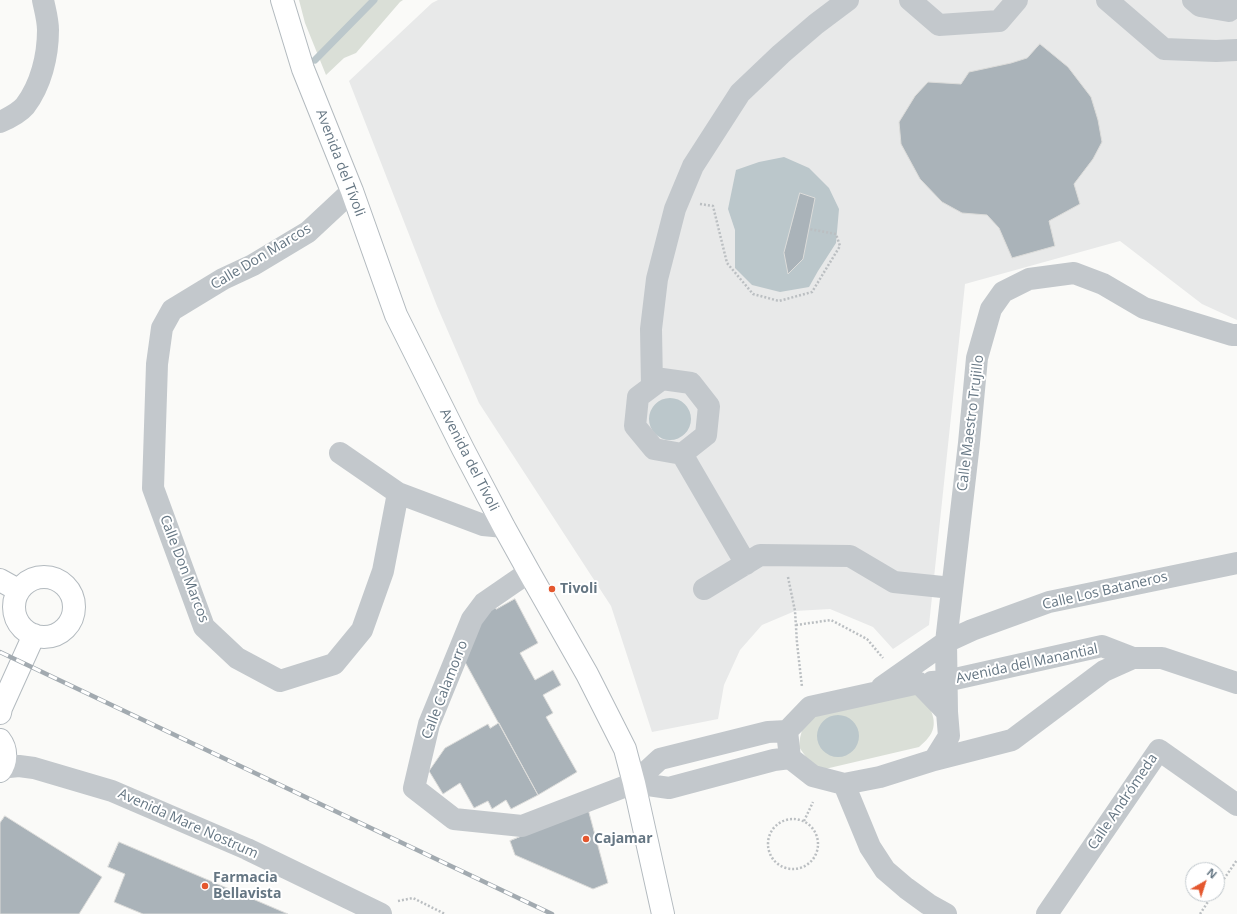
<!DOCTYPE html>
<meta charset="utf-8">
<style>
body{margin:0}
#map{position:relative;width:1237px;height:914px;overflow:hidden;background:#fafaf8;font-family:"Open Sans",sans-serif}
canvas{display:block}
.north{position:absolute;left:1185px;top:862px;width:40px;height:40px;box-sizing:border-box;background:#fff;border:1px solid #c1c8cd;border-radius:50%;rotate:39deg;font-size:11px;font-weight:700;line-height:16px;text-align:center;color:#657683}
.north::after{content:'';display:block;margin:auto;width:14px;height:18px;background:#e4572e;clip-path:polygon(50% 0,100% 100%,50% 72%,0 100%)}
</style>
<div id="map">
<canvas width="1237" height="914"></canvas>
<div class="north">N</div>
</div>
<script>
const g = document.querySelector('canvas').getContext('2d');
g.lineJoin = 'round';
function fill(path, color) { g.fillStyle = color; g.fill(path, 'evenodd'); }
function strokePath(path, color, width, dash) { g.strokeStyle = color; g.lineWidth = width; g.lineCap = dash ? 'butt' : 'round'; g.setLineDash(dash || []); g.stroke(path); }
function write(font, color, halo, rows, align = 'center') {
  g.font = font + ' "Open Sans",sans-serif'; g.lineWidth = 4; g.setLineDash([]); g.textBaseline = 'middle'; g.strokeStyle = halo; g.fillStyle = color; for (const [text, x, y, turn = 0] of rows) {
    g.save(); g.translate(x, y); g.rotate((+turn || 0) * Math.PI / 180); g.textAlign = isNaN(turn) ? turn : align; if (halo) g.strokeText(text, 0, 0); g.fillText(text, 0, 0); g.restore();
  }
}
fill(new Path2D(`
 M438,0H1237V320L1202,304L1120,241L965,284L929,625L893,649L873,627L830,609L795,611L762,625L740,650L724,685L718,719L652,732L611,606L479,403L437,306L349,81L432,3Z`), '#e8e9e9');
fill(new Path2D(`
 M299,0H403L400,2L356,53L344,58L326,75L305,23Z
 M908,692C912,694 919,695 922,698C933,709 939,726 928,738C926,741 922,744 919,747L825,769L817,766L806,757L799,747L800,738L803,726L815,715Z`), '#dadfd7');
fill(new Path2D(`
 M784,157L809,168L829,188L839,209L836,243L818,271L809,287L780,292L752,285L735,268V230L728,209L736,170L759,162Z
 M649 419a21 21 0 1 1 42 0a21 21 0 1 1-42 0Z
 M817 736a21 21 0 1 1 42 0a21 21 0 1 1-42 0Z`), '#bbc7cb');
strokePath(new Path2D(`
 M315,60L374,0`), '#bbc7cb', 7);
const building = new Path2D(`
 M1040,44L1068,67L1091,97L1098,120L1102,142L1093,159L1074,184L1080,204L1049,221L1055,246L1012,258L999,228L987,215L962,213L942,202L920,179L901,144L899,122L915,96L928,82L961,84L969,72L1011,63L1027,58Z
 M800,193L815,198L803,259L788,274L784,253Z
 M515,599L538,643L520,653L535,680L553,670L561,685L543,695L553,713L546,717L577,772L538,795L465,662L477,616L494,606L496,609Z
 M499,723L538,795L511,809L506,800L492,809L488,801L474,808L460,783L443,794L429,771L445,748L488,724L490,728Z
 M588,809L608,883L593,889L515,855L510,841Z
 M5,816L102,877L79,914H0V823Z
 M119,842L288,914H143L114,902L125,874L108,867Z`);
fill(building, '#aab3b9');
strokePath(building, '#dcdcda', 1);
const secondary = new Path2D(`
 M282,0L303,69L352,191L396,315L463,449L504,527L529,572L587,674L625,749L634,783L663,914
 M14 607a30 30 0 1 1 60 0a30 30 0 1 1-60 0Z
 M0,580L18,590
 M0,713L1,708L34,635
 M0,740C7,749 7,762 0,771`);
strokePath(secondary, '#b3babf', 24);
strokePath(new Path2D(`
 M700,204L713,206L727,263L753,294L779,301L812,292L840,246L836,234L809,229
 M788,577L795,611L797,643L802,687
 M796,625L831,620L867,639L883,658
 M768 844a25 25 0 1 1 50 0a25 25 0 1 1-50 0Z
 M804,821L813,802
 M1217,889L1237,860
 M398,901L413,898L445,914
 M1200,914L1213,894`), '#bbbfc2', 2.5, [2, 2]);
strokePath(new Path2D(`
 M910,0L939,25L999,21L1017,0
 M1107,0L1164,49L1216,51L1237,50
 M1193,0L1200,6L1229,11L1237,5
 M0,122C9,118 19,113 25,106C41,85 48,56 48,30C48,20 45,10 43,0
 M352,191L308,232L253,265L223,279L172,310L162,328L157,364L153,488L204,627L237,658L280,681L334,664L362,630L383,571L398,493L483,525L504,527
 M662,379L691,383L709,406L706,435L682,454L654,449L635,426L638,397Z
 M652,386L651,329L657,279L675,209L693,166L740,93L781,54L816,24L848,0
 M340,453L398,493
 M682,454L746,564
 M529,572L484,603L472,619L429,724L414,788L454,819L522,826L634,783L660,759L768,732L787,731
 M704,589L760,555L850,556L894,582L952,588
 M932,682L946,681L1102,646L1133,658H1162L1237,683
 M919,683L947,712L949,736L934,760L880,777L844,784L813,776L790,758L787,731L810,707Z
 M882,687L946,642L972,630L1049,602L1237,563
 M947,712L946,642L969,443L977,358L991,309L1003,292L1029,279L1074,273L1103,284L1144,308L1232,335H1237
 M934,760L1012,740L1104,671L1133,658
 M2,769L9,767L19,766L34,768L112,791L247,849L381,914
 M634,783L669,788L774,760L790,758
 M844,784L870,847L885,870L906,888L928,904L946,914
 M1047,914L1159,750L1237,805`), '#c3c8cc', 22);
strokePath(secondary, '#fff', 22);
const rail = new Path2D(`
 M0,652L552,914`);
strokePath(rail, '#a2aab0', 4.5);
strokePath(rail, '#fff', 3, [9]);
for (const [x, y, r, color] of [
 [552,589,4,"#e4572e"],
 [586,839,4,"#e4572e"],
 [205,886,4,"#e4572e"]
]) { const dot = new Path2D(); dot.arc(x, y, r, 0, 2 * Math.PI); g.fillStyle = color; g.fill(dot); strokePath(dot, '#fff', 1.5); }
write('14px', '#657683', '#fff', [
 ["Avenida del Tívoli",340,163,69],
 ["Calle Don Marcos",261,257,-31],
 ["Calle Maestro Trujillo",971,423,-83],
 ["Avenida del Tívoli",469,460,63],
 ["Calle Don Marcos",184,569,69],
 ["Calle Los Bataneros",1105,591,-13],
 ["Avenida del Manantial",1027,664,-12],
 ["Calle Calamorro",445,690,-69],
 ["Calle Andrómeda",1123,802,-56],
 ["Avenida Mare Nostrum",188,824,24]
]);
write('bold 14px', '#657683', '#fff', [
 ["Tivoli",560,589],
 ["Cajamar",594,839],
 ["Farmacia",213,878],
 ["Bellavista",213,894]
], 'left');
</script>
